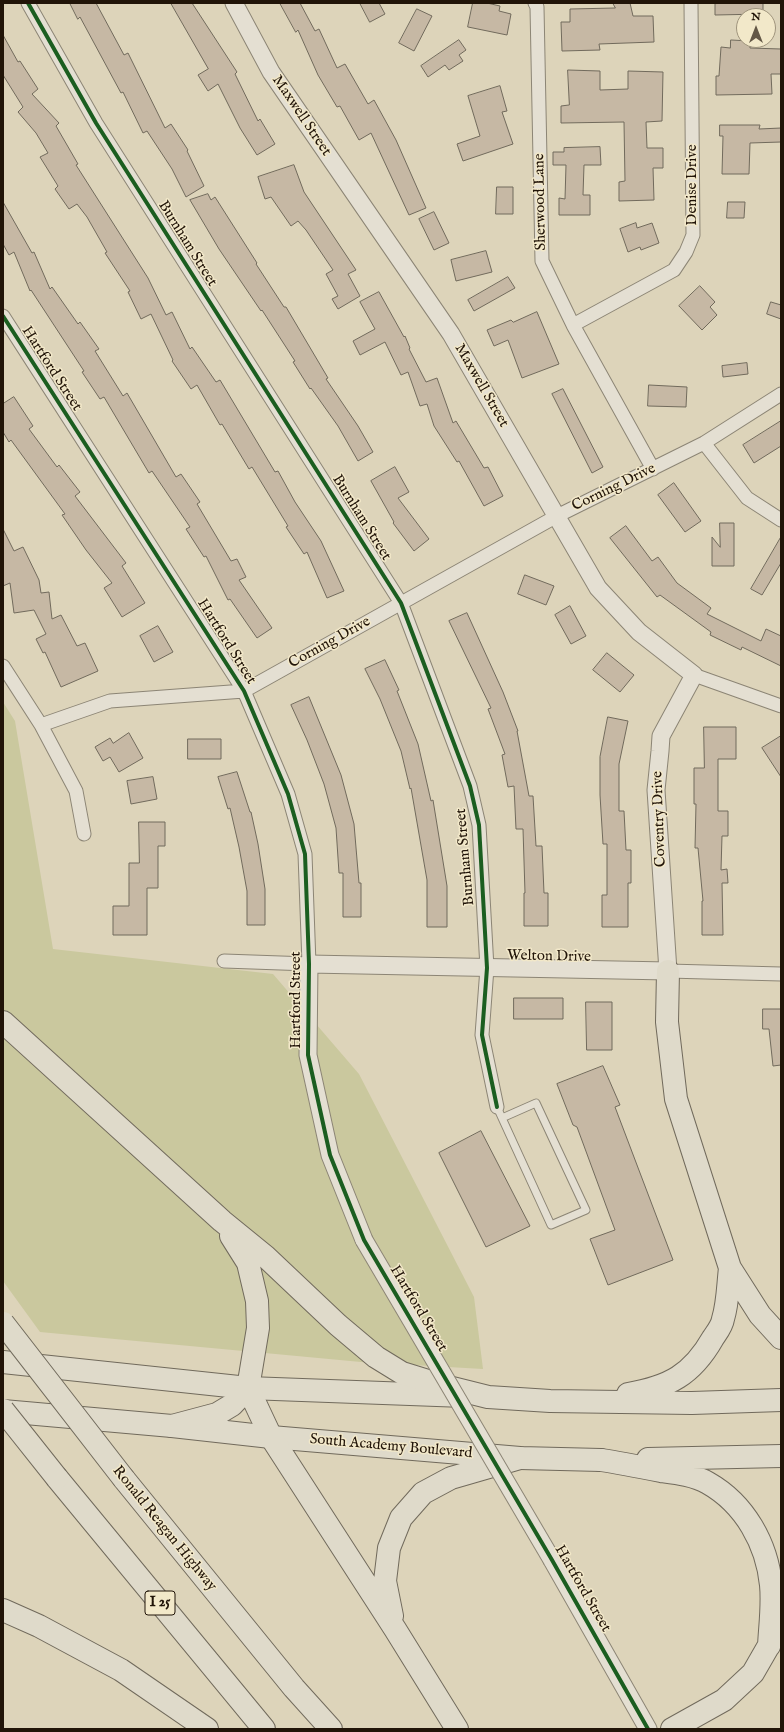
<!DOCTYPE html>
<style>
body{margin:0}
#map{position:relative;width:784px;height:1732px;overflow:hidden;background:#ddd4ba;font-family:"IM FELL English",serif}
canvas{display:block}
.frame{position:absolute;inset:0;border:4px solid #211408;pointer-events:none}
.north{position:absolute;left:736px;top:8px;width:40px;height:40px;box-sizing:border-box;background:#f2e8c9;border:1px solid #9e937c;border-radius:50%;rotate:0deg;font-size:11px;font-weight:700;line-height:16px;text-align:center;color:#211408}
.north::after{content:'';display:block;margin:auto;width:14px;height:18px;background:#635746;clip-path:polygon(50% 0,100% 100%,50% 72%,0 100%)}
</style>
<div id="map">
<canvas width="784" height="1732"></canvas>
<div class="frame"></div>
<div class="north">N</div>
</div>
<script>
const g = document.querySelector('canvas').getContext('2d');
g.lineJoin = 'round';
function fill(path, color) { g.fillStyle = color; g.fill(path, 'evenodd'); }
function strokePath(path, color, width, dash) { g.strokeStyle = color; g.lineWidth = width; g.lineCap = dash ? 'butt' : 'round'; g.setLineDash(dash || []); g.stroke(path); }
function write(font, color, halo, rows, align = 'center') {
  g.font = font + ' "IM FELL English",serif'; g.lineWidth = 3; g.setLineDash([]); g.textBaseline = 'middle'; g.strokeStyle = halo; g.fillStyle = color; for (const [text, x, y, turn = 0] of rows) {
    g.save(); g.translate(x, y); g.rotate((+turn || 0) * Math.PI / 180); g.textAlign = isNaN(turn) ? turn : align; if (halo) g.strokeText(text, 0, 0); g.fillText(text, 0, 0); g.restore();
  }
}
fill(new Path2D(`
 M3,702L15,721L53,949L273,974L359,1074L474,1297L483,1369L361,1362L40,1332L3,1281Z`), '#cac89e');
const building = new Path2D(`
 M70,3H96L124,55L128,53L165,128L171,124L188,150L187,151L204,186L186,197L172,169L147,131L143,133L123,92L121,93L80,17L78,19Z
 M171,3H192L237,72L235,74L258,121L260,119L275,144L257,155L240,128L218,84L208,91L198,75L208,69Z
 M280,3H300L315,31L319,29L337,68L345,64L368,104L374,100L396,140L426,208L409,215L371,133L359,140L340,106L337,107L318,75L298,30L296,32Z
 M360,3H379L385,14L370,22Z
 M473,3H487L500,6L499,11L511,14L507,35L468,27Z
 M613,3H630L633,16H653L654,42L599,44L600,50L562,51L561,22H570V9L615,8Z
 M734,3H763V14L715,15V4Z
 M417,9L432,16L414,51L399,43Z
 M3,35L18,62L20,61L38,89L32,94L59,123L56,126L78,164L76,165L148,278L166,315L172,312L190,349L192,347L216,382L220,380L275,472L278,471L295,502L321,541L344,591L327,598L307,552L304,554L286,527L288,526L252,467L249,469L222,424L220,425L197,385L191,389L172,361L173,360L151,314L141,319L128,292L130,291L105,253L107,252L87,217L77,204L69,209L55,189L58,186L40,157L48,153L36,133L18,112L23,107L3,75Z
 M459,40L466,50L459,55L463,61L449,70L445,65L428,77L421,66Z
 M731,40L750,41V48L781,49V74H771L772,94L716,95V76H719L721,47L730,48Z
 M568,70L600,71V90L628,89V71L663,72L662,121L646,122L647,148H663V168H653L654,200L619,201V182L625,181L624,122L561,123V106L569,105Z
 M500,86L507,111L502,112L513,144L463,161L457,144L480,136L468,96Z
 M720,125H760L759,129L781,128V142L750,143L749,174H722L723,136H720Z
 M600,147L601,165H584L583,195H590V215H559V198L565,199L566,165H553V152H564V148Z
 M294,165L304,192L356,270L348,274L360,296L338,309L332,299L338,296L326,274L333,270L306,230L298,221L291,226L271,197L265,199L258,177Z
 M497,187H513V214H496Z
 M208,194L211,200L215,197L257,263L256,264L284,307H286L328,378L326,379L358,426L373,452L358,461L338,426L311,388L310,389L293,362L295,361L262,310L261,311L219,249L190,200Z
 M3,202L32,253L34,252L50,289L52,287L78,324L80,322L99,349L95,351L123,396L127,393L176,477L181,474L200,502L197,504L231,561L237,559L246,577L239,580L272,628L257,638L230,599L228,600L206,556L204,557L186,529L190,527L152,471L149,473L104,397L100,399L82,372L84,371L31,290L30,291L14,252L9,255L3,244Z
 M728,202H745L744,218H727Z
 M434,212L449,243L434,250L419,219Z
 M636,223L637,228L652,223L659,243L641,250L640,247L628,252L620,229Z
 M486,251L492,272L456,281L451,260Z
 M508,277L515,288L474,311L468,300Z
 M700,286L715,302L710,307L717,315L702,330L679,306Z
 M379,292L404,337L405,336L410,348L409,349L426,382L437,378L453,423L456,421L484,468L488,467L503,496L484,506L459,461L457,462L434,426L427,404L420,406L408,372L401,375L385,342L360,355L353,341L375,329L360,302Z
 M771,302L781,305V319L767,314Z
 M537,312L559,364L522,378L508,340L494,346L487,330L511,320L513,322Z
 M747,363L748,374L723,377L722,366Z
 M649,385L687,387L686,407L648,406Z
 M563,389L603,467L592,473L552,394Z
 M14,397L33,426L29,429L57,467L59,465L80,492L75,496L126,563L122,566L145,603L122,617L104,588L112,583L86,550L62,515L65,514L11,440L9,442L3,432V404Z
 M781,421V446L754,463L743,445Z
 M395,467L409,492L398,498L429,539L414,551L393,523L394,522L371,481Z
 M674,483L701,521L685,532L658,495Z
 M720,523H734V566H712V537L720,547Z
 M626,526L652,561L658,557L677,583L711,608L707,614L761,641L766,629L781,636V666L742,647L741,650L710,635L711,632L660,595L657,597L610,538Z
 M3,529L14,551L23,547L39,580L41,593L49,592L52,619L61,615L77,646L85,643L98,671L61,687L45,652L43,653L36,639L46,634L34,610L14,613L10,583L3,586Z
 M781,537V563L762,595L751,589Z
 M525,575L554,586L546,605L518,594Z
 M570,606L586,636L571,644L555,615Z
 M467,613L503,692L518,731H517L529,796H533L536,846H542L544,893H548V926H524V893H525L523,829H516L514,786L508,787L502,755L505,754L488,709L491,708L449,621Z
 M158,626L173,652L154,662L140,636Z
 M607,653L634,675L620,692L593,670Z
 M385,660L399,690L397,691L418,744L431,801L433,800L447,886V927H427V880L411,788L410,789L401,751L380,699L365,669Z
 M309,697L341,775L354,824L359,883H361V917H343V873H339L336,828L324,784L307,740L291,705Z
 M608,717L628,721L619,764V811H624L626,850H631V883H628V927H602V895H607V844H603L600,795V757Z
 M704,727H736V759H718V811H728V836H722L721,870L727,869L728,883H722L723,935H702V901H703L698,848H695L696,804H694V768H704Z
 M129,733L143,758L119,772L110,757L103,761L95,747L110,738L113,743Z
 M781,736V777L762,748Z
 M188,739H221V759H188Z
 M237,772L250,812H251L258,844L265,889V925H247V891L239,847L230,808L228,809L218,777Z
 M153,777L157,799L131,804L127,781Z
 M139,822H165V846H158V888H147V935H113V906H129V863H139Z
 M514,998H563V1019H514Z
 M586,1002H612V1050H587Z
 M763,1009H781V1065L773,1066L769,1029H763Z
 M603,1066L620,1105L615,1107L673,1260L608,1285L590,1239L615,1230L577,1127L573,1125L557,1084Z
 M481,1131L530,1226L486,1247L439,1153Z`);
fill(building, '#c6b8a4');
strokePath(building, '#716a5c', 1);
const service = new Path2D(`
 M497,1107L502,1118L551,1225L586,1210L536,1103L502,1118`);
const minor = new Path2D(`
 M28,3L96,123L401,603L470,786L479,825L487,968L482,1035L497,1107
 M535,3L537,7L542,261L573,325L653,469
 M3,316L244,691L288,794L305,854L309,964L224,961
 M573,325L674,270L686,252L693,235L691,3
 M704,443L747,498L781,520
 M3,666L41,725
 M694,675L781,706
 M84,834L76,791L41,725L110,701L244,691L557,516L704,443L781,394
 M668,971L781,974`);
const tertiary = new Path2D(`
 M234,3L271,72L451,334L598,588L639,632L694,675L661,736L660,751L656,790L668,971L309,964L308,1055L330,1155L364,1240
 M552,1560L648,1729`);
const trunk = new Path2D(`
 M3,1362L248,1388L464,1396
 M3,1411L172,1426L271,1437L520,1458L601,1460`);
const motorway = new Path2D(`
 M668,971L667,1022L676,1099L730,1268L760,1315L781,1338
 M3,1022L222,1221L265,1256L338,1325L376,1357L402,1373L444,1386L488,1397L550,1401L692,1403L781,1400
 M248,1388L271,1437L395,1629L457,1729
 M628,1394C669,1387 692,1375 713,1338C717,1332 722,1326 723,1319C728,1303 728,1284 730,1268
 M172,1426L217,1414L232,1405L248,1388L258,1328L257,1301L248,1263L231,1236
 M648,1459L781,1456
 M601,1460C621,1463 641,1467 661,1471C676,1473 694,1475 708,1483C745,1504 767,1544 771,1585C773,1605 770,1626 769,1646
 M57,1478L264,1729
 M124,1479L294,1688L331,1729
 M3,1610L39,1626L121,1670L207,1729
 M392,1616L385,1581L389,1548L401,1518L423,1493L451,1478L520,1458
 M672,1729L724,1700L753,1673L776,1633`);
strokePath(service, '#8c8575', 9);
strokePath(minor, '#8c8575', 15);
strokePath(tertiary, '#8c8575', 19);
strokePath(trunk, '#716a5c', 24);
strokePath(motorway, '#716a5c', 24);
strokePath(service, '#e4dfd2', 7);
strokePath(minor, '#e4dfd2', 13);
strokePath(tertiary, '#e4dfd2', 17);
strokePath(trunk, '#dfdaca', 22);
strokePath(motorway, '#dfdaca', 22);
const tertiaryBridge = new Path2D(`
 M364,1240L552,1560`);
const motorwayBridge = new Path2D(`
 M3,1323L124,1479
 M3,1410L57,1478`);
strokePath(tertiaryBridge, '#8c8575', 19, []);
strokePath(motorwayBridge, '#716a5c', 24, []);
strokePath(tertiaryBridge, '#e4dfd2', 17);
strokePath(motorwayBridge, '#dfdaca', 22);
strokePath(new Path2D(`
 M28,3L96,123L401,603L470,786L479,825L487,968L482,1035L497,1107
 M3,316L244,691L288,794L305,854L309,964L308,1055L330,1155L364,1240L552,1560L648,1729`), '#1b5e20', 4);
for (const [x, y, w] of [
 [160,1603,30]
]) { const box = new Path2D(); box.roundRect(x - w / 2, y - 12, w, 24, 3); g.fillStyle = '#f2e8c9'; g.fill(box); strokePath(box, '#211408', 1); }
write('bold 14px', '#211408', null, [
 ["I 25",160,1603]
]);
write('15px', '#211408', '#f2e8c9', [
 ["Maxwell Street",301,116,56],
 ["Denise Drive",693,185,-90],
 ["Sherwood Lane",541,202,-91],
 ["Burnham Street",187,244,58],
 ["Hartford Street",51,369,57],
 ["Maxwell Street",481,386,60],
 ["Corning Drive",614,488,-26],
 ["Burnham Street",361,518,58],
 ["Hartford Street",226,642,58],
 ["Corning Drive",330,643,-29],
 ["Coventry Drive",660,819,-92],
 ["Burnham Street",466,857,-95],
 ["Welton Drive",549,957,1],
 ["Hartford Street",297,1000,-90],
 ["Hartford Street",418,1309,59],
 ["South Academy Boulevard",391,1447,5],
 ["Ronald Reagan Highway",164,1529,51],
 ["Hartford Street",582,1589,60]
]);
</script>
